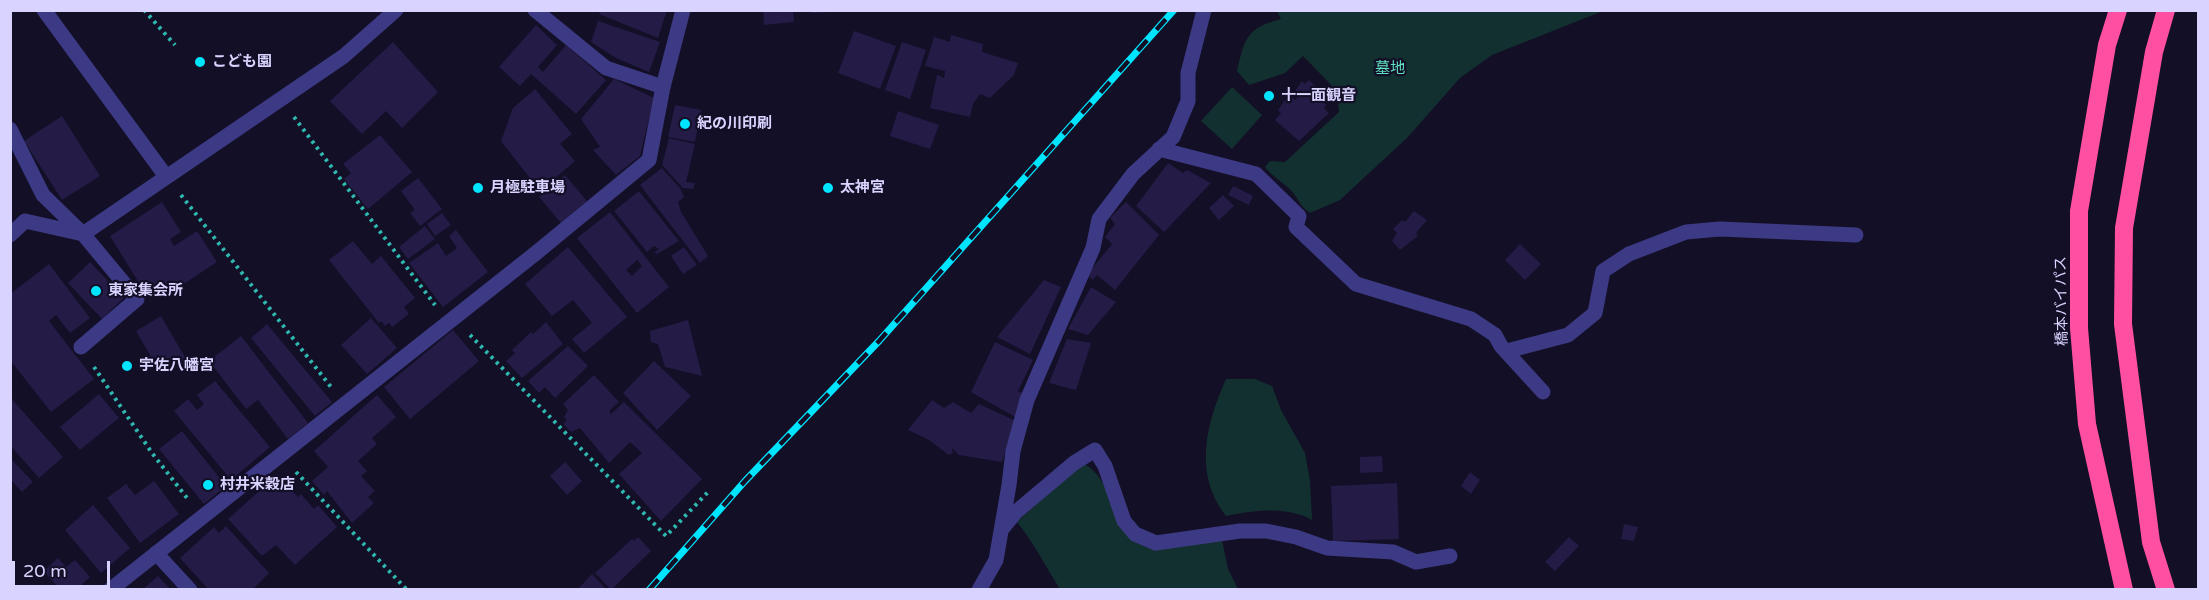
<!DOCTYPE html>
<meta charset="utf-8">
<style>
body{margin:0}
#map{position:relative;width:2209px;height:600px;overflow:hidden;background:#130f26;font-family:"Varela Round",sans-serif}
canvas{display:block}
.frame{position:absolute;inset:0;border:12px solid #d9d4ff;pointer-events:none}
.scale{position:absolute;left:12px;top:561px;width:98px;height:27px;box-sizing:border-box;border:3px solid #d9d4ff;border-top:0;padding-left:8px;font-size:18px;line-height:21px;white-space:nowrap;color:#d9d4ff;-webkit-text-stroke:4px #130f26;paint-order:stroke}
</style>
<div id="map">
<canvas width="2209" height="600"></canvas>
<div class="frame"></div>
<div class="scale">20 m</div>
</div>
<script>
const g = document.querySelector('canvas').getContext('2d');
g.lineJoin = 'round';
function fill(path, color) { g.fillStyle = color; g.fill(path, 'evenodd'); }
function strokePath(path, color, width, dash) { g.strokeStyle = color; g.lineWidth = width; g.lineCap = dash ? 'butt' : 'round'; g.setLineDash(dash || []); g.stroke(path); }
function write(font, color, halo, rows, align = 'center') {
  g.font = font + ' "Varela Round","Noto Sans JP",sans-serif'; g.lineWidth = 4.5; g.setLineDash([]); g.textBaseline = 'middle'; g.strokeStyle = halo; g.fillStyle = color; for (const [text, x, y, turn = 0] of rows) {
    g.save(); g.translate(x, y); g.rotate((+turn || 0) * Math.PI / 180); g.textAlign = isNaN(turn) ? turn : align; if (halo) g.strokeText(text, 0, 0); g.fillText(text, 0, 0); g.restore();
  }
}
fill(new Path2D(`
 M1277,11H1603L1492,55L1460,78L1407,138L1340,200L1310,213C1301,207 1300,202 1294,194C1288,185 1273,178 1265,167L1270,161L1285,162L1339,112L1337,91L1303,56L1285,73L1249,85L1237,71C1245,37 1247,28 1281,19Z
 M1232,87L1262,115L1232,149L1201,121Z
 M1226,379H1255L1272,386L1281,410L1305,453L1310,481L1312,520C1288,506 1253,510 1226,516C1193,474 1206,424 1226,379Z
 M1082,463C1104,472 1120,515 1132,536L1222,540L1228,569L1238,589H1060C1046,567 1034,543 1017,522Z`), '#12302f');
fill(new Path2D(`
 M601,10H667L658,38L599,14Z
 M763,10H793L794,22L764,25Z
 M812,10H828V12L812,13Z
 M598,21L660,42L649,72L616,58L591,42Z
 M536,25L557,45L538,67L543,72L566,45L606,80L576,114L531,74L520,86L499,67Z
 M854,31L896,46L880,89L838,73Z
 M951,35L983,44L982,52L1018,63L1014,75L990,98L980,94L973,104L970,117L930,108L937,75L944,78L945,71L925,66L934,37L950,42Z
 M393,42L438,92L402,128L386,111L362,134L330,101Z
 M902,42L926,50L910,99L885,90Z
 M614,79L654,98L640,156L616,175L593,150L600,147L581,119Z
 M1309,80L1321,92L1318,96L1326,105L1324,108L1329,113L1299,141L1275,120L1281,113L1278,110L1289,94L1295,100L1300,95L1295,91L1302,81L1305,84Z
 M535,89L572,134L560,144L575,161L540,191L501,141L513,108Z
 M675,105L701,110L695,142L668,137Z
 M898,111L939,125L930,149L890,136Z
 M62,116L100,176L62,200L24,141Z
 M380,135L412,172L368,209L344,179L351,173L343,164Z
 M669,138L695,144L686,182L695,183L693,189L683,188L662,165Z
 M1168,163L1183,173L1187,170L1211,183L1164,232L1136,206Z
 M662,168L680,188L684,197L678,202L681,212L708,256L700,263L640,185Z
 M565,175L587,201L561,223L539,197Z
 M418,178L442,209L420,226L410,213L415,210L401,191Z
 M1233,186L1253,196L1249,205L1228,195Z
 M639,191L679,241L657,254L654,252L659,249L654,246L647,252L614,211Z
 M1223,195L1234,206L1219,220L1209,208Z
 M162,202L181,232L170,239L174,246L197,231L217,262L167,295L162,286L147,296L110,236Z
 M1126,202L1159,235L1115,290L1097,275L1093,280L1087,275L1112,244L1105,237L1115,224L1110,218Z
 M1414,211L1427,220L1416,233L1418,236L1400,250L1392,241L1397,233L1393,229L1402,220L1405,222Z
 M610,212L669,287L637,313L577,238ZM637,260L642,266L632,276L626,270Z
 M442,213L451,225L435,236L427,224Z
 M425,226L435,239L408,259L399,247Z
 M456,230L488,272L443,307L409,263L438,243L446,256L457,248L449,236Z
 M353,241L372,264L381,256L415,298L404,307L409,314L392,327L389,323L385,326L381,321L379,323L329,260Z
 M1520,244L1541,264L1525,280L1505,260Z
 M568,247L627,317L584,353L572,339L592,323L573,300L552,316L525,284Z
 M684,247L697,265L683,274L671,256Z
 M90,262L124,298L102,319L68,283Z
 M49,264L90,318L70,333L56,315L49,321L94,379L51,412L10,360V294Z
 M1044,280L1061,287L1030,354L997,337Z
 M1091,287L1116,302L1088,335L1068,329Z
 M161,316L186,359L161,374L136,331Z
 M371,318L397,348L367,374L341,345Z
 M688,320L702,376L665,367L658,344L651,342L650,331Z
 M546,322L563,344L522,378L506,361L515,353L512,350L531,332L533,334Z
 M267,324L332,402L315,416L251,338Z
 M453,330L479,361L410,419L384,387Z
 M241,336L308,423L288,439L258,400L246,409L209,361Z
 M1067,339L1091,343L1076,390L1049,383Z
 M995,342L1033,360L1018,391L1024,394L1015,417L971,392Z
 M568,346L588,366L555,398L545,387L539,393L528,381Z
 M654,361L691,396L657,430L623,393Z
 M594,375L619,402L609,411L611,414L624,402L702,479L661,521L619,474L642,453L630,442L609,463L580,428L571,432L563,424L567,420L564,417L568,410L563,404Z
 M215,381L270,447L231,480L174,411L188,399L197,410L204,404L197,395Z
 M99,394L119,418L80,450L60,427Z
 M377,395L396,417L372,438L377,444L358,461L367,471L361,476L375,491L368,497L374,503L352,523L327,491L324,495L312,481L328,467L314,451Z
 M10,397L63,457L39,478L10,445Z
 M932,400L944,408L953,402L971,413L979,404L1014,420L1015,422L1002,462L959,455L952,448L953,453L949,455L929,440L908,430Z
 M182,431L226,486L204,504L159,449Z
 M1382,456L1383,472L1360,473V457Z
 M10,458L33,482L22,492L10,479Z
 M565,462L582,481L567,495L550,476Z
 M1470,472L1480,480L1471,494L1461,486Z
 M278,474L298,497L301,494L314,509L318,505L337,527L295,565L276,545L262,556L228,519Z
 M154,481L179,514L140,543L107,498L126,484L135,495Z
 M1397,483L1399,539L1333,541L1331,486Z
 M93,505L130,548L101,573L65,530Z
 M1624,524L1638,527L1634,541L1621,539Z
 M226,526L269,573L252,590H209L180,558L214,527L219,533Z
 M638,537L651,551L611,590L595,573L632,539L634,541Z
 M1569,537L1579,546L1555,571L1545,562Z
 M58,558L66,567L75,560L90,577L76,590H60L44,571Z
 M592,574L607,590H577Z
 M158,576L171,590H142Z`), '#241b47');
strokePath(new Path2D(`
 M144,10L175,45
 M294,117L435,305
 M181,195L331,387
 M470,335L666,536L709,491
 M94,367L152,453L187,498
 M296,472L407,590`), '#2fb8b0', 4, [3, 4.5]);
strokePath(new Path2D(`
 M535,10L606,68L663,87`), '#3d3a85', 15);
strokePath(new Path2D(`
 M44,10L165,175
 M10,129L43,195L83,234L137,299L81,347
 M1159,149L1256,174L1299,216L1296,227L1356,284L1471,319L1495,335L1501,346L1543,392
 M10,235L25,221L83,234L344,56L396,10
 M1507,351L1568,335L1595,313L1603,271L1629,254L1686,232L1720,229L1856,235
 M1002,529L1016,512L1074,463L1095,450L1105,466L1124,521L1135,534L1156,543L1240,531H1266L1296,537L1327,548L1393,552L1416,562L1450,556
 M156,553L190,590
 M110,590L536,253L649,160L663,87L683,10
 M979,590L996,560L1009,485L1013,451L1027,400L1093,248L1099,219L1133,174L1173,137L1188,101V73L1204,10`), '#3d3a85', 15);
strokePath(new Path2D(`
 M2118,10L2107,45L2079,211V328L2087,424L2124,590
 M2166,10L2154,52L2124,228L2123,324L2151,542L2166,590`), '#ff4fa3', 18);
const rail = new Path2D(`
 M649,590L745,481L879,341L1174,10`);
strokePath(rail, '#00e5ff', 7);
strokePath(rail, '#130f26', 4.5, [14]);
for (const [x, y, r, color] of [
 [200,62,6,"#00e5ff"],
 [1269,96,6,"#00e5ff"],
 [685,124,6,"#00e5ff"],
 [478,188,6,"#00e5ff"],
 [828,188,6,"#00e5ff"],
 [96,291,6,"#00e5ff"],
 [127,366,6,"#00e5ff"],
 [208,485,6,"#00e5ff"]
]) { const dot = new Path2D(); dot.arc(x, y, r, 0, 2 * Math.PI); g.fillStyle = color; g.fill(dot); strokePath(dot, '#130f26', 2); }
write('bold 15px', '#d9d4ff', '#130f26', [
 ["こども園",212,62],
 ["十一面観音",1281,96],
 ["紀の川印刷",697,124],
 ["月極駐車場",490,188],
 ["太神宮",840,188],
 ["東家集会所",108,291],
 ["宇佐八幡宮",139,366],
 ["村井米穀店",220,485]
], 'left');
write('15px', '#5fe0c0', '#130f26', [
 ["墓地",1390,69]
]);
write('15px', '#d9d4ff', '#130f26', [
 ["橋本バイパス",2062,301,-91]
]);
</script>
